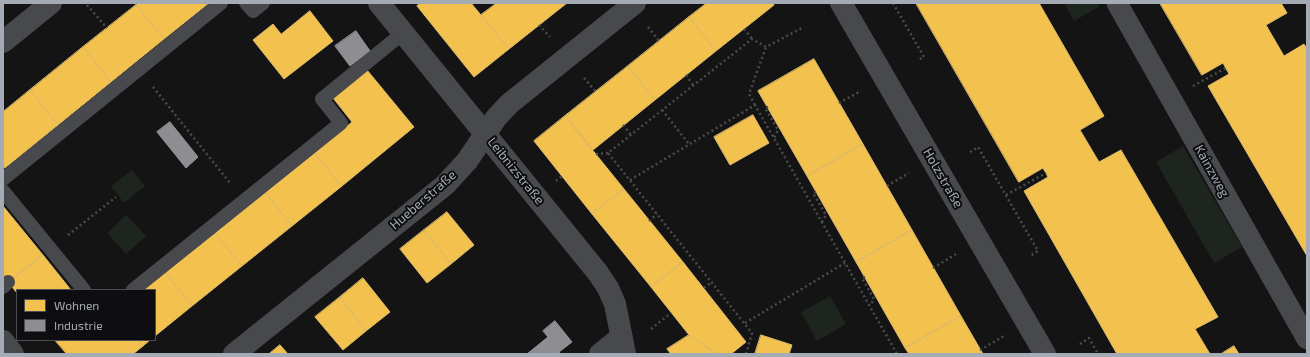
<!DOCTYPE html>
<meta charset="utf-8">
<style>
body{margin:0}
#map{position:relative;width:1310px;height:357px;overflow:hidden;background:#141414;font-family:"Exo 2",sans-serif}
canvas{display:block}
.frame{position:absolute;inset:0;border:4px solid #a5abb5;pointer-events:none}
.legend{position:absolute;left:16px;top:289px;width:140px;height:52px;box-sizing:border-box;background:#0e0e10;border:1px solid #4a4d52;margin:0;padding:5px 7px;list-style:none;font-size:12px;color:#a5abb5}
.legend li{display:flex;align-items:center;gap:8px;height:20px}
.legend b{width:20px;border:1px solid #4a4d52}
</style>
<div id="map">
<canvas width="1310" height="357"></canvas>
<div class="frame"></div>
<ul class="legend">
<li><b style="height:11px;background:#f2c14e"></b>Wohnen</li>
<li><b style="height:11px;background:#8d8d92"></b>Industrie</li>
</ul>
</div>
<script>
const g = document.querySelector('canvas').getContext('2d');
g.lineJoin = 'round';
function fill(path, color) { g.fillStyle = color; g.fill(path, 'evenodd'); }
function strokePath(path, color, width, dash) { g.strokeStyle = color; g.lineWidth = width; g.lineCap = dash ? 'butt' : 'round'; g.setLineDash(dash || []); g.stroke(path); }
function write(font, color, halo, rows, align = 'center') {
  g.font = font + ' "Exo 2",sans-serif'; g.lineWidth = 4; g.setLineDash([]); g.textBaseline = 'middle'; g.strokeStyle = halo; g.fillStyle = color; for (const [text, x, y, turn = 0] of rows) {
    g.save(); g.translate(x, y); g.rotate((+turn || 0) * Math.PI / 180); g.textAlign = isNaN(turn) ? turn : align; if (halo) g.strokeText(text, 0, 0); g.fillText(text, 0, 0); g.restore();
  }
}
fill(new Path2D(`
 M1064,3H1098L1100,6L1074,21Z
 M1183,146L1242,247L1214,263L1156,162Z
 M132,170L145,186L124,203L111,186Z
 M126,215L146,236L126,254L107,233Z
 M830,296L846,324L817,341L801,312Z`), '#1e241e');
const homes = new Path2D(`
 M138,3H209L164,39L136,5Z
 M421,3H471L509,49L474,77L417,6Z
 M497,3H567L509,49L481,15Z
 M707,3H773L774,5L716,51L689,17Z
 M916,3H1039L1104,116L1080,130L1099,162L1121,150L1218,317L1195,329L1210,354H1117L1024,191L1048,177L1043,168L1019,182Z
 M1160,3H1281L1287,13L1266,25L1284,56L1304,44L1307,49V256L1208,86L1229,74L1223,63L1202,75Z
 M136,5L164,39L111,82L83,47Z
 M310,11L333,41L284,79L253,40L273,24L281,34Z
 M689,17L716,51L655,100L628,66Z
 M83,47L111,82L58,125L30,90Z
 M814,59L863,144L807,176L758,91Z
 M628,66L655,100L593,150L565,116Z
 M367,70L414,127L342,186L314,153L352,122L333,98Z
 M30,90L58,125L5,168L3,165V112Z
 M753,115L769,143L730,165L714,137Z
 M565,116L624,189L592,214L534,141Z
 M863,144L912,230L856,262L807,176Z
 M314,153L342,186L292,226L265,192Z
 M624,189L683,262L651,287L592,214Z
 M265,192L292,226L242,266L215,233Z
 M3,206L43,255L8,282L3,276Z
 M447,212L474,245L451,264L424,230Z
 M424,230L451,264L427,283L400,249Z
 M912,230L961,316L905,348L856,262Z
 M215,233L242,266L192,306L165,272Z
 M43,255L71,290H17V293L8,282Z
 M683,262L746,342L731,354H717L689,335L651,287Z
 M165,272L192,306L155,336V290H143Z
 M363,278L390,312L366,331L340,297Z
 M340,297L366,331L343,350L315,317Z
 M961,316L983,354H909L905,348Z
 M689,335L717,354H671L667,349Z
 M761,335L792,345L789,354H755Z
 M55,340H138L143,346L133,354H67Z
 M138,340H150L143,346Z
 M280,345L288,354H269Z
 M1234,346L1239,354H1221Z`);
fill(homes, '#f2c14e');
strokePath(homes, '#dbba6d', 1);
const industry = new Path2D(`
 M356,31L370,51L350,66L335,46Z
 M170,122L198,157L186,168L157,132Z
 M555,321L572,342L559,352L561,354H527L548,337L543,331Z`);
fill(industry, '#8d8d92');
strokePath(industry, '#94969c', 1);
strokePath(new Path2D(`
 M893,3L924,57L918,60
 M87,5L107,28
 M539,25L550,37
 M648,27L659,41
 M744,29L752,39
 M686,75L693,85
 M584,78L596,92
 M1193,86L1226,68
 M153,87L230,183
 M839,103L861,91
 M755,105L749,94L766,47
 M768,107L765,108L778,130L774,138
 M662,110L689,144
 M623,125L631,135
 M970,152L978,147L1038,251L1030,256
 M596,154L608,153
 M630,180L755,105L897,354
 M556,181L562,176
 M887,186L909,173
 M816,192L813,193L826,215L822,222
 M1006,195L1046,173
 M649,221L657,214
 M68,235L116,197
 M933,268L956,254
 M865,277L862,278L874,299L870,306
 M704,288L712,282
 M745,323L845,263
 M651,329L671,313
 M1080,344L1089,338L1098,354
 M980,350L1004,336
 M746,354L752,333L608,153L752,39L766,47L804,27`), '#4a4b4e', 2.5, [2, 3]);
strokePath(new Path2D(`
 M246,3L253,11L263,3
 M3,179L221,3
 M3,191L84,290
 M3,287L8,282
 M133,290L341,123L322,99L403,33`), '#48494d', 14);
strokePath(new Path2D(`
 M1117,3L1307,339`), '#48494d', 21);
strokePath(new Path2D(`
 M379,3L598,273L608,288L615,304L625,354
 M841,3L1045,354
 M3,42L51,3
 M3,341L13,354
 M234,354L445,185L467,161L496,118L509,104L635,3
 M600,354L621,337`), '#48494d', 22);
write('13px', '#a5abb5', '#0e0e10', [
 ["Leibnizstraße",516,171,51],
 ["Kainzweg",1212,171,61],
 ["Holzstraße",943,178,60],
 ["Hueberstraße",423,200,-41]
]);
</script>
